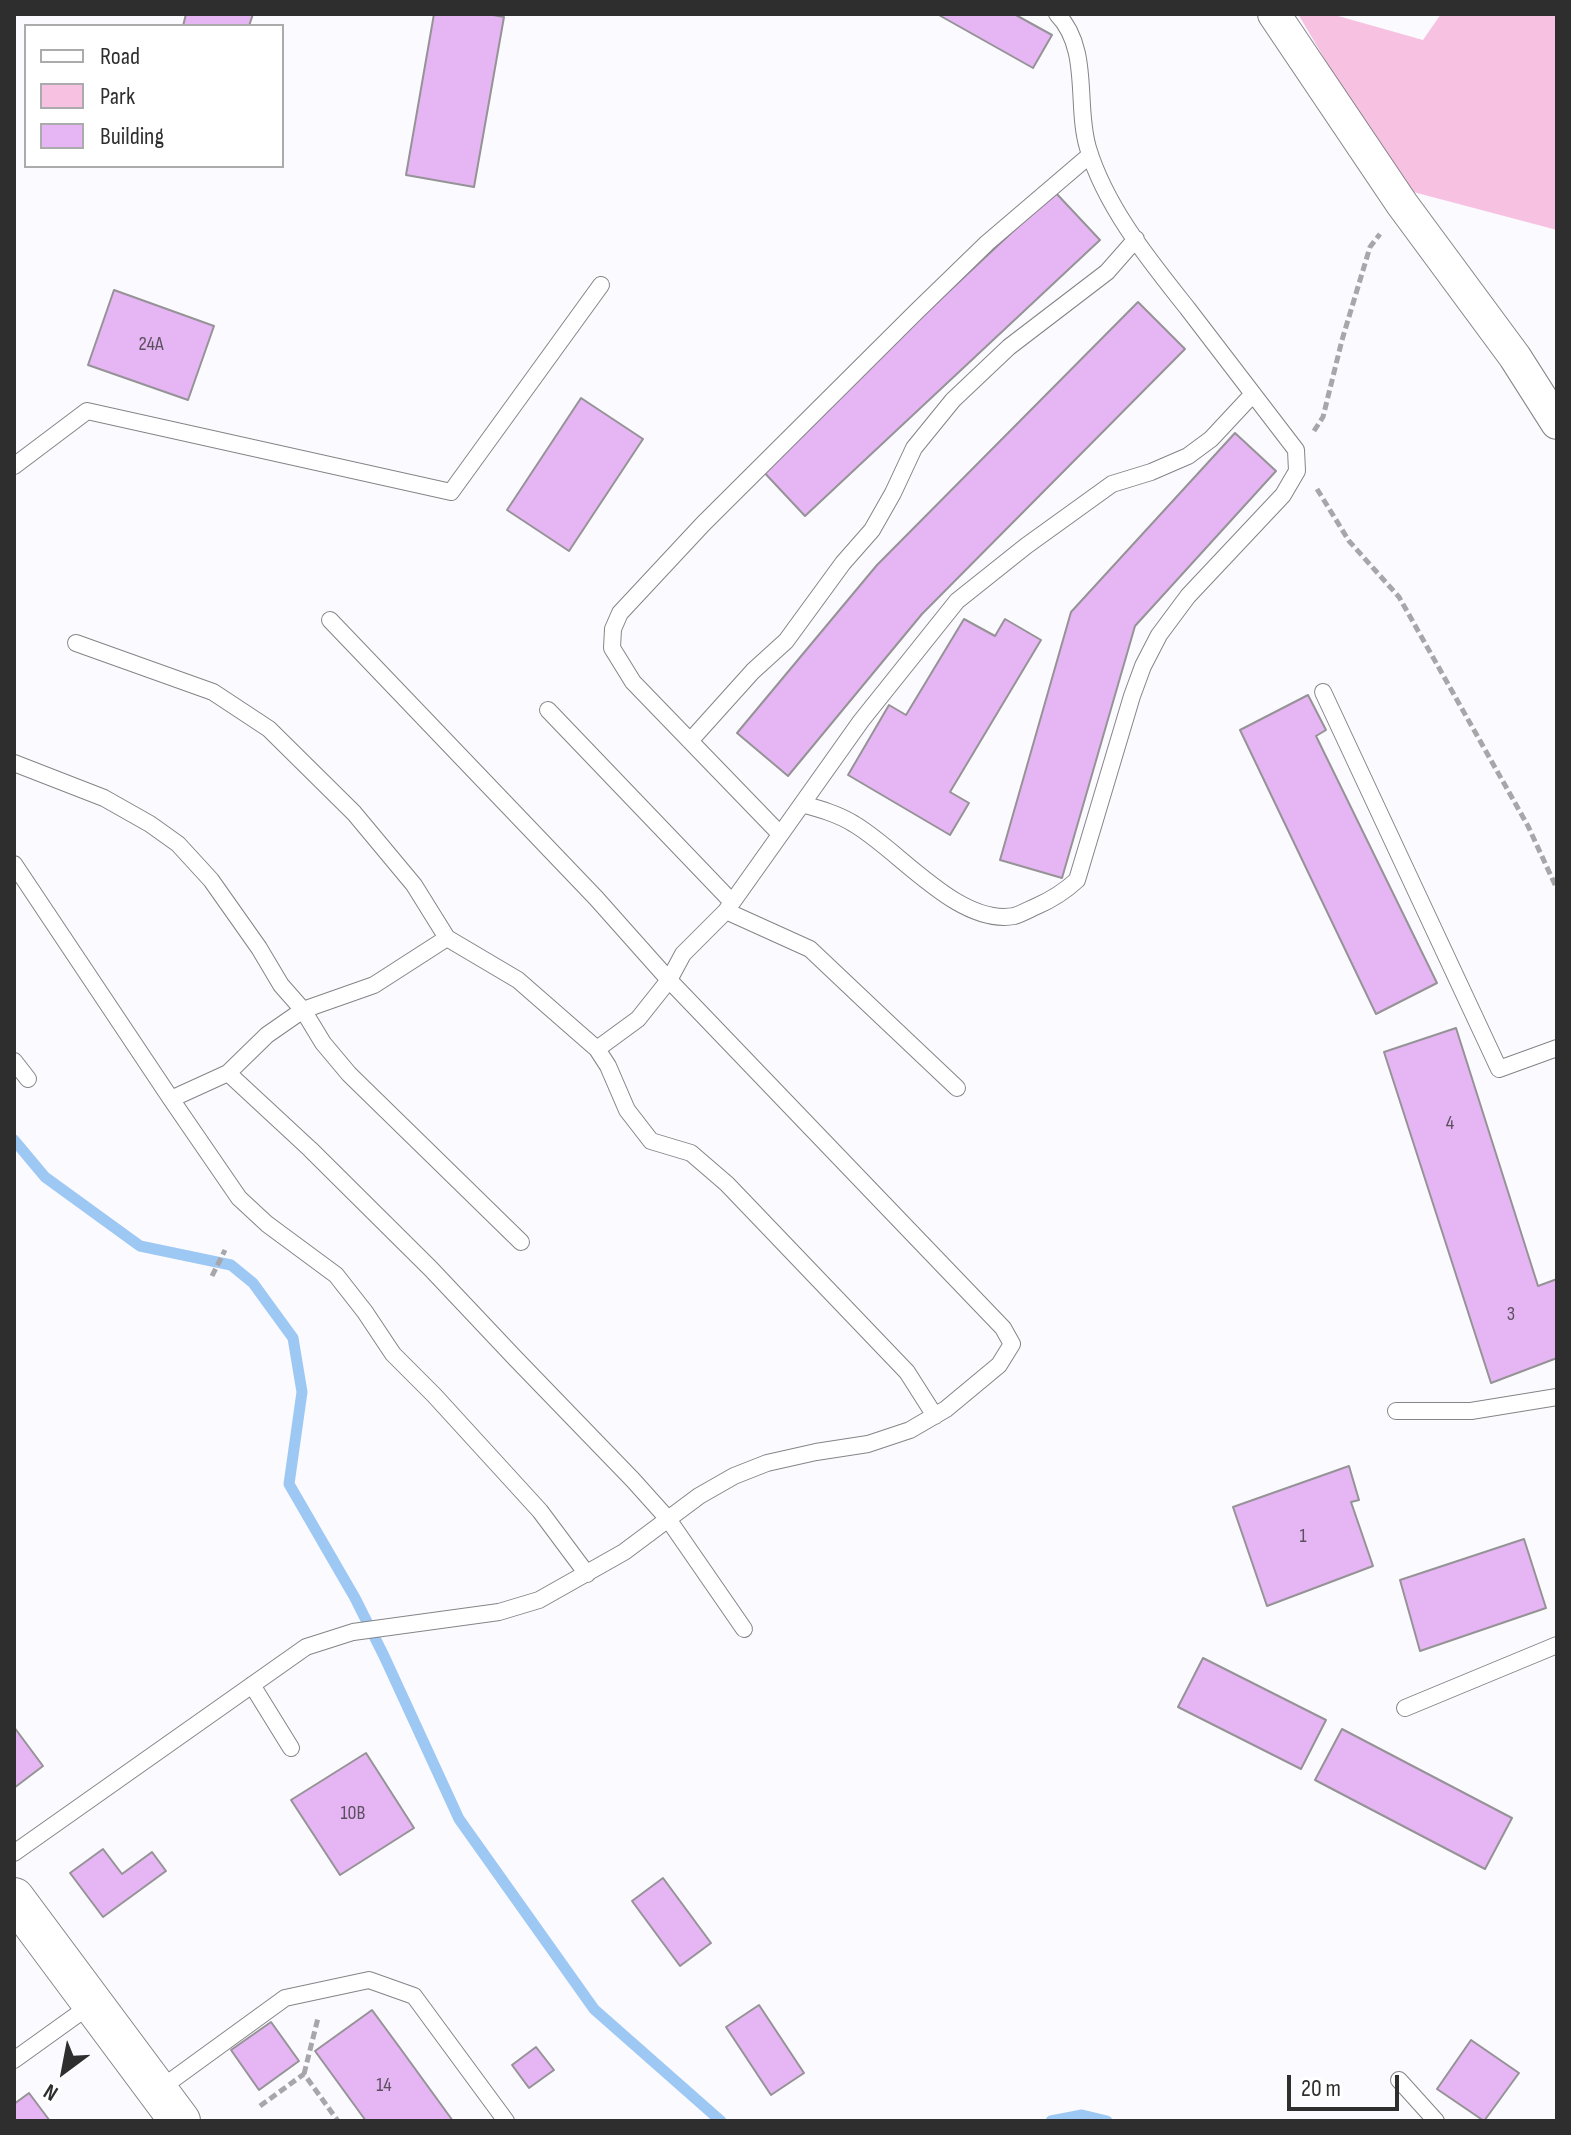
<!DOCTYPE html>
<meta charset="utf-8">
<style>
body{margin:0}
#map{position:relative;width:1571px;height:2135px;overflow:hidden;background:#fbfafe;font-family:"Sofia Sans Condensed",sans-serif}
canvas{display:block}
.frame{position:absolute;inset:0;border:16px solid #2e2e2f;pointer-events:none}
.legend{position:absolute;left:24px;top:24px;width:260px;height:144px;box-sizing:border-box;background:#fff;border:2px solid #ababac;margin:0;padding:10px 14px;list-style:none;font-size:24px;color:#2e2e2f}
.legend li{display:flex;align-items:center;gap:16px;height:40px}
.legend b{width:40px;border:2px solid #ababac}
.north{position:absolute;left:24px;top:2031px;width:80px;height:80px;-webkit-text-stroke:6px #fff;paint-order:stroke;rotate:212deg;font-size:22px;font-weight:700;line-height:32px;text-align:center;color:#2e2e2f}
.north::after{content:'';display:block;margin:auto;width:28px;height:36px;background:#2e2e2f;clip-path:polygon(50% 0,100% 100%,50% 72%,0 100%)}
.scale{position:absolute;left:1287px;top:2075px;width:112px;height:36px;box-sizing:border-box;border:4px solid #2e2e2f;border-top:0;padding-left:10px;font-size:24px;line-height:28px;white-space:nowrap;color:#2e2e2f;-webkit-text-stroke:6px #fff;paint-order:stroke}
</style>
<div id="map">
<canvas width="1571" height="2135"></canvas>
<div class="frame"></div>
<ul class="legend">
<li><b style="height:10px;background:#fff"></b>Road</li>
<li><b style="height:22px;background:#f7c1e2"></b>Park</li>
<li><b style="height:22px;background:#e5b6f3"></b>Building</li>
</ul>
<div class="north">N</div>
<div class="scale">20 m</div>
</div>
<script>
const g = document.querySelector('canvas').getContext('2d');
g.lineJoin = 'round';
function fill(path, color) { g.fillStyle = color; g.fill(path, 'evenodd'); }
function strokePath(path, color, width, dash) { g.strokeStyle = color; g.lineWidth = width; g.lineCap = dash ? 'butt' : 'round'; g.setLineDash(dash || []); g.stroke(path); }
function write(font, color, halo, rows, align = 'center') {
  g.font = font + ' "Sofia Sans Condensed",sans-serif'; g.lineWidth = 7; g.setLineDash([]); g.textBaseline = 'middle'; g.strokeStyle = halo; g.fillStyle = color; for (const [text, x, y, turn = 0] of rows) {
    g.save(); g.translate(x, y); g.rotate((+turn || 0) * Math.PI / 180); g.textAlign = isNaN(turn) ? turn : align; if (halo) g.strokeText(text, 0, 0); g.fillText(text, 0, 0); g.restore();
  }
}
fill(new Path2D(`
 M1298,14H1331L1423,40L1441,14H1557V230L1402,189Z`), '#f7c1e2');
strokePath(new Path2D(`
 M14,1140L45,1177L140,1246L231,1265L253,1283L293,1338L302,1392L289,1484L355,1598L384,1656L459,1819L594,2009L721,2121
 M1051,2121L1082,2115L1107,2121`), '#9ec8f4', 11);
const building = new Path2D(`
 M186,14H253L249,26H183Z
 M434,14H487L504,17L474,187L406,175Z
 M937,14H1014L1052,35L1033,68Z
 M1055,192L1100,240L805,516L760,468Z
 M114,290L214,326L188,400L88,365Z
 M1138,302L1185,349L922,614L788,776L737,733L877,565Z
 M581,398L643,439L569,551L507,510Z
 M1235,433L1276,471L1135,626L1062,878L1000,860L1071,612Z
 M964,619L995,636L1005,619L1041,640L950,792L969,803L950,835L848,775L889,705L906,715Z
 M1308,695L1326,730L1316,736L1437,983L1376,1014L1240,730Z
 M1456,1028L1538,1286L1557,1279V1358L1491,1383L1384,1052Z
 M1349,1466L1359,1500L1351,1502L1373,1566L1267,1606L1233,1507Z
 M1524,1539L1546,1608L1420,1651L1400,1580Z
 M1203,1658L1326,1720L1301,1769L1178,1707Z
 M14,1727L43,1766L14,1788Z
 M1342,1729L1512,1818L1485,1869L1315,1780Z
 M366,1753L414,1828L340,1875L291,1800Z
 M103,1849L122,1874L152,1852L166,1871L103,1917L70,1873Z
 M663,1878L711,1943L680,1966L632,1901Z
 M759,2005L804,2073L771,2095L726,2027Z
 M372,2010L400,2048L453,2121H366L315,2051Z
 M271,2022L299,2061L259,2090L231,2050Z
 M1471,2040L1519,2073L1484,2121L1437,2089Z
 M536,2047L554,2070L529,2088L512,2065Z
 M29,2093L50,2121H14V2104Z`);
fill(building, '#e5b6f3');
strokePath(building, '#959396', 2);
const service = new Path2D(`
 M14,466L87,411L451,492L601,285
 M76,643L213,692L269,729L354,813L414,885L447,938L518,980L597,1049L608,1066L627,1110L651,1141L691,1153L727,1184L907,1372L935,1416
 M1323,692L1499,1069L1557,1048
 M548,710L732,902
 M690,741L753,671L786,641L843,563L872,530L893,493L914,448L953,400L1009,347L1107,272L1136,239
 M14,763L104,798L150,824L178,844L211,880L259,948L281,985L303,1010L323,1043L349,1074L521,1242
 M802,804C820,809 838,814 854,824C899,850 958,926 1014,916C1021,914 1030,909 1037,906C1053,899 1064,892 1077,880L1132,696L1143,666L1159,635L1188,596L1283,495L1297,471L1296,450C1260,403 1224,356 1188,309C1150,261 1106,208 1088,148C1075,105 1091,49 1057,14
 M780,834L633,682L612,648L613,629L620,613L703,524L916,312L987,243L1090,155
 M14,864L171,1099L239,1198L267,1224L336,1275L365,1312L393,1354L434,1395L540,1511L587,1574
 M726,911L810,949L957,1088
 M597,1049L638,1019L669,980L683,954L726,911L861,721L957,601L1026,546L1112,484L1151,472L1188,456L1211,439L1253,394
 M14,1061L28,1079
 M228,1073L310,1149L431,1269L515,1358L633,1480L668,1519L744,1629
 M171,1099L228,1073L267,1035L303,1010L374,985L447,938
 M1396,1411H1471L1557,1397
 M252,1685L291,1748
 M1405,1708L1557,1645
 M14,1853L306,1647L353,1632L499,1612L539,1600L624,1552L699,1496L734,1476L767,1463L816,1452L868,1444L910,1430L946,1409L999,1365L1012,1344L1003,1328L669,980L596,898L330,620
 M14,2060L92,2004
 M1399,2080L1436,2121
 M157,2091L285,1998L369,1980L414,1996L506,2121`);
const minor = new Path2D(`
 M1274,14L1402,204L1515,357L1557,423`);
const tertiary = new Path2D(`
 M14,1898L180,2121`);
strokePath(service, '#858487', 18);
strokePath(minor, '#858487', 34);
strokePath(tertiary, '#858487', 42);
strokePath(new Path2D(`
 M1314,431L1323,417L1342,340L1370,247L1380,234
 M1317,489L1349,541L1399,597L1528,826L1557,889
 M212,1276L225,1250
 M304,2074L318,2018
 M260,2106L304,2074L338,2121`), '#a7a6a9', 5, [8, 4]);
strokePath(service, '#fff', 16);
strokePath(minor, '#fff', 32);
strokePath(tertiary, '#fff', 40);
write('20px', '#5c5060', null, [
 ["24А",151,345],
 ["4",1450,1124],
 ["3",1511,1315],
 ["1",1303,1537],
 ["10В",353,1814],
 ["14",384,2086]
]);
</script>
